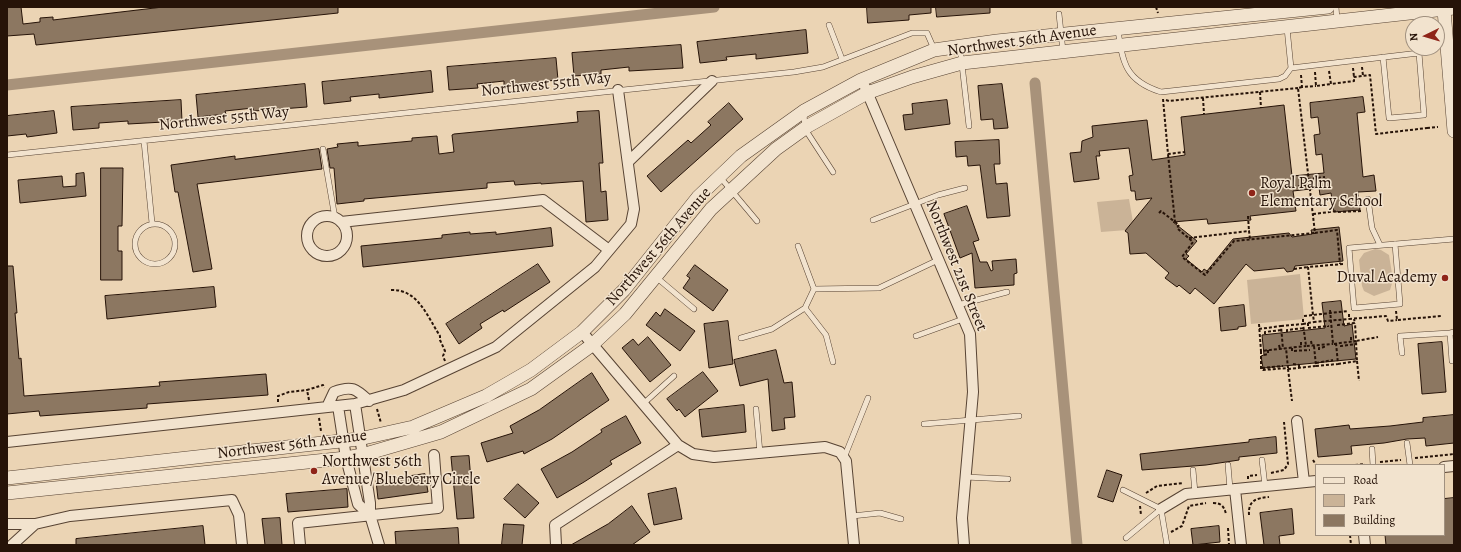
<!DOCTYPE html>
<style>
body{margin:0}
#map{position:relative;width:1461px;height:552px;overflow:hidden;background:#ebd4b4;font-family:Alegreya,serif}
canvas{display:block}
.frame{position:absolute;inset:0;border:8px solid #261308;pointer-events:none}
.legend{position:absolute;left:1315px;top:464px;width:130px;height:72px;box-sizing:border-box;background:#f2e3ce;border:1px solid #a0907f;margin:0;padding:5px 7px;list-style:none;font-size:12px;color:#261308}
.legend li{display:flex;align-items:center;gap:8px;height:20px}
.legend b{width:20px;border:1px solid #a0907f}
.north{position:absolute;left:1405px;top:16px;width:40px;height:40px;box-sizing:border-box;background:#f2e3ce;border:1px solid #a0907f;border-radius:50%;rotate:265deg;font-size:11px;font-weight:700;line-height:16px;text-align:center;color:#261308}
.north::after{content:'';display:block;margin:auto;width:14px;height:18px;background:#8f2418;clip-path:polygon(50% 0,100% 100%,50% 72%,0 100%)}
</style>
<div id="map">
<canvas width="1461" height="552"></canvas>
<div class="frame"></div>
<ul class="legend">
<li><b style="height:5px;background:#f2e3ce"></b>Road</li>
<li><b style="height:11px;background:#cab397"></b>Park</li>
<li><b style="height:11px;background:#8c7761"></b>Building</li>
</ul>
<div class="north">N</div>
</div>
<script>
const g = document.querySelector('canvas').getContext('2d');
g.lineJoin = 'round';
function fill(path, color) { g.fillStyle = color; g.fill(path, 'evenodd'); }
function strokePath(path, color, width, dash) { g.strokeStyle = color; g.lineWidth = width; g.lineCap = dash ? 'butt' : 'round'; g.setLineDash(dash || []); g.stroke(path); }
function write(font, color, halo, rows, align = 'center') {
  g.font = font + ' Alegreya,serif'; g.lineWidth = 3; g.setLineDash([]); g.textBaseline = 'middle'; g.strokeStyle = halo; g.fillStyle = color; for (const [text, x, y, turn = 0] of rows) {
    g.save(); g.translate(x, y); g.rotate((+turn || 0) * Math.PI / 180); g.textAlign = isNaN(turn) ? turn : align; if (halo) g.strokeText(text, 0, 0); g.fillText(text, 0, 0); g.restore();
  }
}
fill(new Path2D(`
 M1129,199L1133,222L1127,230L1101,232L1097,202Z
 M1375,249L1381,250L1389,255L1393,280L1390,290L1374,296L1364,291L1362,286L1359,260L1364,253Z
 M1300,274L1304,319L1251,324L1247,280Z`), '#cab397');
strokePath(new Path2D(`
 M1035,83L1077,545
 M7,85L714,7`), '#a8927a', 11);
const building = new Path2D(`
 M7,7H21L23,24L40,22V18L53,17V20L163,7H338V13L36,45L34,34L7,36Z
 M867,7H931V13L909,15V20L868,23Z
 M936,7H990V13L937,17Z
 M806,30L808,53L756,59V54L726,57L727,60L700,63L697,42Z
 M681,45L683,68L629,71V67L601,70V74L574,76L572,53Z
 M556,58L558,80L504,85V81L477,84L478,88L449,90L447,67Z
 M431,71L433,92L379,98V94L350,97L351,101L324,104L322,82Z
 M305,84L307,107L254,111L253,108L225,111L226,114L198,117L196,95Z
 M1002,84L1008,128L994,129L993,119L981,120L978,86Z
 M1363,97L1365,112L1357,113L1363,177L1374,175L1376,191L1358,192L1360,210L1334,212L1331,193L1320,195L1319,188L1293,191L1296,211L1250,216L1251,220L1208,224L1207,219L1173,222L1197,241L1186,254L1189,256L1186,259L1202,272L1204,269L1207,271L1233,239L1289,233L1292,237L1312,234L1311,230L1339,227L1343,261L1295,266L1293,271L1287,272L1284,268L1254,271L1246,264L1214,304L1195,288L1190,294L1179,285L1177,287L1165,278L1169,273L1146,253L1130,254L1128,233L1125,231L1152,198L1136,200L1135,191H1131L1129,176L1133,175L1129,148L1099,151L1100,156H1096L1099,179L1074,182L1070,153L1081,152L1082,141L1093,137L1092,126L1147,120L1152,160L1185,155L1181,117L1284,105L1292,176L1324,173L1322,154L1316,155L1314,135L1320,134L1318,117L1311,118L1310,103Z
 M181,100L182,121L128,124V121L99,123V128L73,130L71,107Z
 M947,100L950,124L905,130L903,115L913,114L912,104Z
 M729,103L743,119L661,192L647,176L688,140L691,143L711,125L708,122Z
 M54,111L57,133L27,137L26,134L7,136V116Z
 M599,111L603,163H599L601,192L606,191L608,220L586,222L583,181L541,184V183L515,185L514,181L487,183V188L364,199V201L337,204L334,168H330L327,149L338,147L337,144L358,142V146L412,141V138L437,136L439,154L454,152L452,135L454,134L578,122L577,112Z
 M999,140L1000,164H994L996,184L1007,183L1010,216L987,218L980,165L968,166L967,156L956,157L955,142Z
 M319,149L322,169L197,184L212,269L193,272L178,192H175L171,165L235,156V159Z
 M101,168H123L122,226H118V251H122V280H101Z
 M84,173L86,196L20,203L18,180L62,176L63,187L76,186V174Z
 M967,206L979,240L973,242L980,262H987L991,271L993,270L992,261L1016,259L1017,273L1014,274V285L975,288L972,253L960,258L944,214Z
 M551,228L553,246L363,267L361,246L442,238V235L470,232V234L496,232V234Z
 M538,264L550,282L504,312L503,310L480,324L482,328L459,344L446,324Z
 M695,265L728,290L713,311L683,288L690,278L687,276Z
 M7,266H13L17,313H15L19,359L21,358L24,396L160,386L159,382L266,374L268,395L147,404V408L40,416L39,411L7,414Z
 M214,287L216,307L107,319L105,296Z
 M1341,301L1344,326L1352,324L1356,359L1263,368L1261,356L1264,355L1262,335L1325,328L1322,303Z
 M1244,305L1246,326L1238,327V329L1221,331L1219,308Z
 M665,309L695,331L680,351L646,325L656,312L660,316Z
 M728,321L733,364L709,368L704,324Z
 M648,337L671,365L650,382L622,348L633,339L638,345Z
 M1442,342L1446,392L1422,394L1418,344Z
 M776,350L784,383L792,382L795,417L784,418L785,429L772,431L768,379L740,386L734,360Z
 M703,372L718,391L685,417L679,409L677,411L667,399Z
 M592,373L609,400L552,439L524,454L523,451L487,462L481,443L513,433L510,426L539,410Z
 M744,405L746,432L702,437L699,410Z
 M1454,415V443L1426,446L1425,438L1407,439L1384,443L1351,446L1352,454L1318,457L1315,429L1349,425L1350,429L1390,426L1423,422V418Z
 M626,416L641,443L610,461L612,464L584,482L557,498L541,469L572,452L602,432L601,430Z
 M1276,437L1277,453L1239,457V460L1206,465L1142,470L1140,454L1249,442V440Z
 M469,456L474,518L457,519L451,457Z
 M1107,470L1122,475L1113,502L1098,497Z
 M425,474L428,492L378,499L376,481Z
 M518,484L539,503L525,518L504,499Z
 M676,488L682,519L654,525L648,494Z
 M347,489L348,507L288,512L286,494Z
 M1454,498V545H1386L1385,535H1444V499Z
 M632,506L650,532L632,545H571L608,524Z
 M1292,509L1294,534L1279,536L1280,545H1264L1260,513Z
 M280,518L282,545H265L262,519Z
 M504,524L524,525L522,545H502Z
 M203,526L205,545H76V539Z
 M1219,526L1220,542L1193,545L1191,529Z
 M458,528L459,545H396L395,532Z`);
fill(building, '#8c7761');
strokePath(building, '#261308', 1);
const service = new Path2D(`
 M1336,7L1337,20
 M1059,14L1063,51
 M829,25L842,59
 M1118,29C1122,63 1126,81 1161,92L1279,79L1285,76L1291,68L1287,28
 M960,47L969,126
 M1291,68L1419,53L1424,115L1389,118L1383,57
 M804,113L805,129L833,172
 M144,141L152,223
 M323,149L335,218
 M7,155L794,72L823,67L912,33H927L934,49
 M720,177L757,221
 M1368,199L1372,228L1380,245
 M873,220L938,195L965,188
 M135 244a20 20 0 1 1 40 0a20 20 0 1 1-40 0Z
 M1395,244L1400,304L1354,308L1349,248L1454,239
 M798,246L814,289L805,308L826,335L833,362
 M656,277L694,309
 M814,289L879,288L938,260
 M958,305L1007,292
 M1454,332L1450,333L1452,361H1454
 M916,336L963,319
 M741,338L772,329L805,308
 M1402,353L1400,336L1450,333
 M643,404L674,376
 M756,409L760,453
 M924,424L1019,416
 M1407,443L1410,465
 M1372,449L1373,465
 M844,458L868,398
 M1262,460L1265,486
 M1228,465L1230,489
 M1193,470L1195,493
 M965,477L1008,479
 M1123,490L1161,509
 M1161,509L1167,545
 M852,516L880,513L901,519
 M1126,538L1161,509`);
const minor = new Path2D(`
 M865,87L970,334L973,392L962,518L964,545
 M628,162L712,81
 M307 236a20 20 0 1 1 40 0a20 20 0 1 1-40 0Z
 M341,222L543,200L609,250
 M582,332L678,445L693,454L714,457L825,447L840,452L846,461L854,545
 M355,404L370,503V515L379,545
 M338,406L346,458L358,504L370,515
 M327,407L334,392C352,385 356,389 369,401
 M1297,421L1304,482
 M7,442L355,404L404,390L496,347L595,267L631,224L634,209L618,90
 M1444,467L1454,466
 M1235,489L1241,545
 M1161,509L1186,494L1316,481
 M7,524H35
 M1364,535L1365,545
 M12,545L35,524L70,516L232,500L239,515L242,545
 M300,545L298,523L438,508L434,455
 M556,545L555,525L678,445`);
const tertiary = new Path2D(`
 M1444,10L1454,131
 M7,478L359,439L413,427L486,396L531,370L582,332L624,290L698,197L741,156L804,111L861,80L934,50L997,41L1328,7
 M7,493L346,458L362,455L441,432L531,389L592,345L625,314L711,209L776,149L808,126L867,93L912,77L962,63L1454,8`);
strokePath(service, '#574333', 6);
strokePath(minor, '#574333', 12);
strokePath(tertiary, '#574333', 14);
strokePath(new Path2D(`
 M1156,7L1158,13
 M1362,67L1363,76
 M1353,68L1354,77
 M1329,71L1331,84L1354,81V77L1370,75L1376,134L1427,128
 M1315,72L1316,86L1331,84
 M1301,75L1302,87L1316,86
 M1302,87L1298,88L1315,233L1337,230L1340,264
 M1260,92L1261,108
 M1203,98L1204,114
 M1163,99L1168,154L1185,152
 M1166,100L1169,101L1298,88
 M1427,128L1438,127
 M1308,179L1325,177
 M1293,187L1309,185
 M1338,212L1362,211
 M1159,213L1161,211L1175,222L1168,154
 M1313,214L1338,211
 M1248,216L1249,231
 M1175,222L1179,225L1177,228L1193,242L1182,257L1205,275L1234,241L1315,233
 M1189,238L1249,231L1250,239
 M1343,264L1308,267L1313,315L1314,322L1349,319
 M1294,269L1308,267
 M391,290C418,289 427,316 440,336V340L445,351L443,356L445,361
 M1330,310L1333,344L1356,341L1355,323
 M1396,311L1397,320L1441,316V315
 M1349,314V319L1386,316L1388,321L1397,320
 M1304,316L1348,311
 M1303,319V324L1314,322
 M1308,323V328L1328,326V327
 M1259,324L1261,351L1306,346
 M1281,326L1303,324L1306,346L1333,344
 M1338,326V325L1355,323L1354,319
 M1259,329L1281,326L1283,349
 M1287,332V330L1304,328
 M1265,334V332L1281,330
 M1351,337V341
 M1311,341L1312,346
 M1301,342V347
 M1279,345L1280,349
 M1341,347V346L1356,344
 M1292,348V351L1310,350
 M1319,350V348L1324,347V345
 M1261,351V369L1263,370L1288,368L1286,348
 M1264,355L1268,354V350
 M1357,361L1359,381
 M1316,363L1333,360
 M1293,364L1299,365V368
 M1338,364L1357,361L1356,341L1378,337
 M1316,366L1338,364L1336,343
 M1262,368L1283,366
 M1288,369L1316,366L1314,346
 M1288,369L1292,401
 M309,400L307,390L323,385L324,388
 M278,402V396L289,392L307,390
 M377,409L381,423
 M319,418L321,431
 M1415,458L1454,454
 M1313,460L1316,465
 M1380,462L1401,460
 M1355,465L1365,464
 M1271,473L1284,470L1288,464L1284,422
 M1248,479V476L1257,475
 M1146,493L1157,486L1183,483
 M1213,503C1221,503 1224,506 1226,514
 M1140,506L1141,515
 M1249,515C1248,500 1257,498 1269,497
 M1228,528L1229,545
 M1171,532L1182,526L1189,506L1206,503
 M1350,535L1351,545`), '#261308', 2, [3, 2]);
strokePath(service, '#f2e3ce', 5);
strokePath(minor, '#f2e3ce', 10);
strokePath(tertiary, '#f2e3ce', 13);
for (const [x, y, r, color] of [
 [1252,193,4,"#8f2418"],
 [1445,278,4,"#8f2418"],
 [314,471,4,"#8f2418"]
]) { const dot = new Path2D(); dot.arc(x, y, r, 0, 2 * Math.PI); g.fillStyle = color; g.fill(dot); strokePath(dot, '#f2e3ce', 1.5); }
write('16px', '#261308', '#f2e3ce', [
 ["Northwest 56th Avenue",1022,41,-8],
 ["Northwest 55th Way",546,85,-6],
 ["Northwest 55th Way",224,119,-6],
 ["Northwest 56th Avenue",659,247,-49],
 ["Northwest 21st Street",956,266,68],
 ["Northwest 56th Avenue",292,445,-7]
]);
write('16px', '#261308', '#f2e3ce', [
 ["Royal Palm",1260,184],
 ["Elementary School",1260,202],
 ["Duval Academy",1437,278,"right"],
 ["Northwest 56th",322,462],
 ["Avenue/Blueberry Circle",322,480]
], 'left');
</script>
